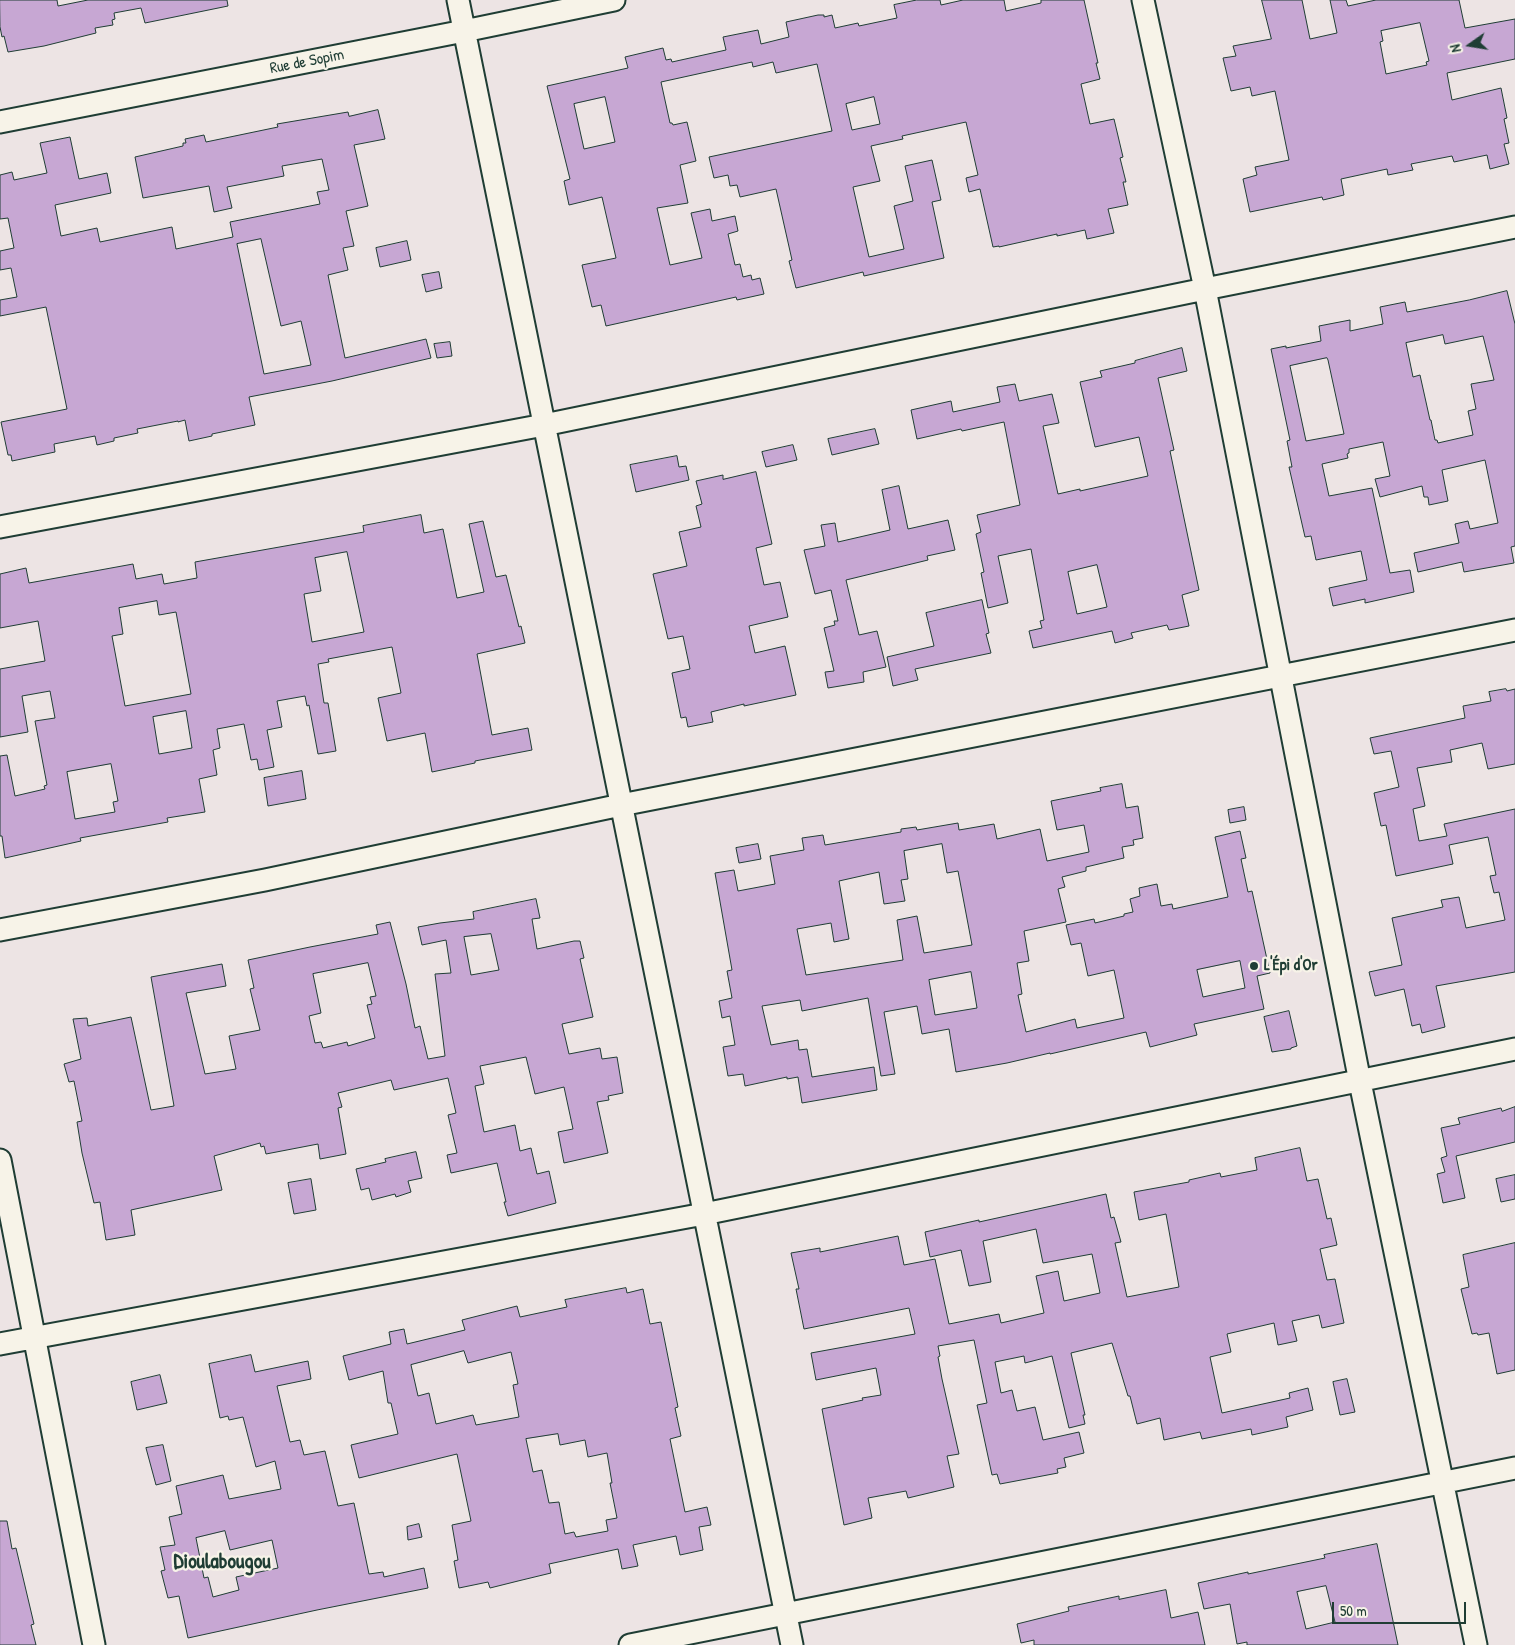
<!DOCTYPE html>
<meta charset="utf-8">
<style>
body{margin:0}
#map{position:relative;width:1515px;height:1645px;overflow:hidden;background:#ede4e4;font-family:"Patrick Hand",sans-serif}
canvas{display:block}
.north{position:absolute;left:1445px;top:20px;width:50px;height:50px;-webkit-text-stroke:4px #f7f3e8;paint-order:stroke;rotate:257deg;font-size:14px;font-weight:700;line-height:20px;text-align:center;color:#1f3d34}
.north::after{content:'';display:block;margin:auto;width:18px;height:22px;background:#1f3d34;clip-path:polygon(50% 0,100% 100%,50% 72%,0 100%)}
.scale{position:absolute;left:1332px;top:1602px;width:134px;height:22px;box-sizing:border-box;border:2px solid #1f3d34;border-top:0;padding-left:6px;font-size:15px;line-height:18px;white-space:nowrap;color:#1f3d34;-webkit-text-stroke:4px #f7f3e8;paint-order:stroke}
</style>
<div id="map">
<canvas width="1515" height="1645"></canvas>
<div class="north">N</div>
<div class="scale">50 m</div>
</div>
<script>
const g = document.querySelector('canvas').getContext('2d');
g.lineJoin = 'round';
function fill(path, color) { g.fillStyle = color; g.fill(path, 'evenodd'); }
function strokePath(path, color, width, dash) { g.strokeStyle = color; g.lineWidth = width; g.lineCap = dash ? 'butt' : 'round'; g.setLineDash(dash || []); g.stroke(path); }
function write(font, color, halo, rows, align = 'center') {
  g.font = font + ' "Patrick Hand",sans-serif'; g.lineWidth = 4.5; g.setLineDash([]); g.textBaseline = 'middle'; g.strokeStyle = halo; g.fillStyle = color; for (const [text, x, y, turn = 0] of rows) {
    g.save(); g.translate(x, y); g.rotate((+turn || 0) * Math.PI / 180); g.textAlign = isNaN(turn) ? turn : align; if (halo) g.strokeText(text, 0, 0); g.fillText(text, 0, 0); g.restore();
  }
}
const building = new Path2D(`
 M0,0H57L58,6L88,0H227L228,6L145,23L141,8L114,13L115,19L112,20L113,25L95,28L96,33L44,46L8,52L4,36L2,37L0,27Z
 M917,0H940L941,5L963,0H1004L1006,11L1041,3V0H1084L1098,63H1096L1100,79L1081,84L1090,124L1114,119L1123,157L1120,158L1126,182H1123L1128,205L1108,209L1114,233L1087,239L1085,230L1057,236V234L999,247V246L993,247L980,189L969,192L966,178L978,175L966,122L902,136L903,139L871,146L880,181L853,187L869,257L904,249L894,206L913,201L905,166L932,160L941,200L932,202L944,258L864,276L863,272L796,288L789,261L792,260L776,189L740,197L737,185L730,186L728,175L714,178L709,157L832,131L817,64L776,73L773,62L753,67L752,62L661,82L670,123H672L673,125L687,122L696,161L680,165L688,203L657,208L670,265L702,258L691,213L710,209L712,221L735,216L738,231L728,234L735,265L740,264L743,277L751,275L752,280L760,278L764,294L737,300L736,297L606,326L601,305L592,307L582,265L616,258L602,197L569,205L564,181L570,179L547,86L628,68L625,57L663,48L666,60L671,59L672,62L726,50L723,37L758,30L761,44L789,37L786,22L818,15H824V17L832,15L835,28L858,23L859,26L897,18L894,5ZM605,97L615,142L584,149L574,104ZM874,97L880,124L852,130L846,104Z
 M1262,0H1302L1310,39L1337,33L1330,0H1346L1348,6L1376,0H1459L1465,28L1515,19V59L1447,73L1452,100L1501,88L1507,118L1504,119L1509,143L1504,144L1509,164L1490,169L1487,155L1454,162L1452,156L1411,164L1413,170L1388,175L1387,169L1341,179L1344,195L1323,200L1322,197L1250,212L1243,179L1257,175L1255,167L1289,160L1275,91L1252,96L1250,87L1231,91L1223,58L1236,56L1233,46L1271,39ZM1420,23L1429,61L1426,62L1427,65L1386,74L1380,42L1383,41L1381,31Z
 M378,110L385,139L354,145L368,206L346,211L354,246L343,248L348,270L328,275L345,358L426,339L431,358L332,381L249,397L255,425L212,434V436L189,441L185,420L178,422V421L137,429L138,433L114,438V441L97,445L95,436L54,444L55,452L12,461L11,455H8L1,422L67,409L46,307L0,316V300L17,297L11,268L0,270V251L14,248L8,218L0,219V175L12,172L14,180L47,173L40,143L70,137L79,179L107,173L111,193L55,205L61,236L97,228L100,242L172,227L176,249L233,237L230,222L320,204L317,192L329,190L322,159L282,166L284,176L227,187L232,208L214,212L209,186L143,198L135,157L183,146V143H186L185,139L204,135L206,142L278,127L277,124L348,112L349,116ZM261,239L281,326L301,321L311,365L264,374L237,244Z
 M407,241L411,260L380,267L376,248Z
 M439,272L442,288L426,292L422,275Z
 M1507,291L1515,324V546L1511,547L1514,563L1464,572L1462,562L1418,572L1414,553L1459,543L1455,524L1468,521L1470,529L1498,523L1485,460L1442,470L1448,501L1429,505L1428,497H1424L1422,486L1380,497L1375,479L1390,476L1383,442L1349,449V453L1347,454L1348,458L1322,464L1329,496L1372,488L1390,573L1410,570L1414,592L1365,603V599L1333,606L1329,588L1367,580L1361,551L1316,560L1311,536L1305,537L1289,467H1292L1287,441L1290,440L1271,349L1286,346V348L1321,341L1319,326L1350,320V331L1383,324L1380,307L1405,302L1407,312L1469,300ZM1443,335L1445,344L1483,336L1494,380L1471,384L1476,409L1468,411L1473,435L1438,443L1437,440H1435L1431,420H1430L1420,375L1413,377L1406,343ZM1327,358L1328,360L1344,434L1306,441L1290,366Z
 M450,342L452,356L437,358L434,344Z
 M1182,348L1187,371L1158,378L1174,450L1170,451L1199,590L1182,595L1189,626L1169,630L1167,625L1131,633L1133,638L1115,643L1112,631L1033,648L1029,631L1042,628L1040,621L1044,620L1031,549L998,556L1008,603L988,608L981,573L984,572L976,534L981,532L977,515L1020,505L1004,422L962,431L961,429L917,439L911,410L951,401L953,412L1000,402L997,387L1015,384L1019,401L1052,394L1059,423L1043,426L1058,494L1080,489V491L1148,476L1139,437L1095,447L1080,382L1102,377L1100,371L1135,363V361ZM1097,565L1107,607L1077,614L1068,572Z
 M875,429L879,444L832,455L828,439Z
 M793,445L797,460L766,467L762,452Z
 M677,456L679,467L686,466L689,480L636,492L630,465Z
 M756,472L772,544L756,548L764,585L780,582L788,617L749,626L755,653L785,646L796,695L744,706V704L711,712L713,722L688,727L686,717L681,718L672,673L690,669L683,636L668,639L653,574L687,566L679,532L701,527L696,506L702,504L696,481L723,475V479Z
 M899,486L908,529L948,520L955,550L927,556L928,560L846,580L859,635L877,631L886,667L863,672L864,682L828,688L825,672L834,671L824,628L835,625L834,621H838L831,590L815,594L804,550L825,546L821,525L835,523L838,542L890,530L882,490Z
 M421,515L424,533L443,529L457,598L484,592L469,524L483,521L496,577L506,575L519,627L521,626L525,643L477,654L492,735L528,728L532,750L475,761V763L432,772L425,733L387,741L378,698L401,693L392,647L328,659L329,662L318,664L324,703H328L336,751L318,754L309,705L307,706L305,696L277,701L282,727L267,730L274,767L259,770L257,759L251,760L244,724L217,729L220,748L213,750L217,775L199,779L205,812L167,818L168,822L80,838L81,841L5,858L2,836H0V756L7,755L15,796L45,789L44,786L47,785L35,721L55,718L50,691L22,696L28,732L0,737V669L45,661L38,621L0,628V574L26,568L29,583L133,564L136,579L162,574L164,584L197,578L195,562L364,532L363,526ZM347,552L364,632L312,642L304,594L321,591L315,558ZM157,601L159,615L176,612L191,694L125,706L112,636L123,634L119,608ZM186,711L192,748L159,754L153,717ZM111,764L118,801L113,802L115,812L75,819L67,772Z
 M982,600L989,633L986,634L991,653L915,669L918,680L893,686L887,657L934,646L926,613Z
 M1506,689L1507,691L1515,689V764L1488,769L1482,743L1450,750L1452,762L1417,768L1425,806L1413,809L1419,841L1447,836L1444,824L1515,809V972L1436,986L1445,1027L1422,1033L1420,1024L1412,1026L1404,989L1375,996L1369,972L1402,965L1392,918L1443,907L1441,900L1459,897L1466,928L1505,920L1499,892L1494,893L1490,876L1496,875L1488,837L1449,845L1453,864L1396,876L1386,825L1381,826L1374,793L1399,787L1391,751L1374,754L1370,738L1465,718L1463,706L1491,701L1489,692Z
 M302,771L306,799L268,806L264,778Z
 M1122,784L1126,808L1138,806L1143,838L1133,840L1134,845L1122,847L1124,858L1086,867V871L1062,877L1065,887L1058,889L1066,922L1024,931L1029,961L1017,963L1022,994L1018,995L1026,1032L1075,1019L1077,1028L1124,1018L1114,970L1088,976L1081,943L1071,945L1066,925L1094,919L1095,923L1124,916V914L1133,912L1130,899L1140,896L1139,888L1157,884L1161,906L1172,904L1173,909L1228,897L1215,837L1240,831L1246,858L1241,859L1248,892L1252,891L1270,973L1257,976L1264,1009L1194,1024L1197,1035L1150,1047L1146,1032L1050,1054V1053L1007,1063L956,1072L949,1029L922,1034L917,1006L884,1012L895,1074L881,1076L868,998L802,1011L800,1000L762,1006L771,1045L798,1040L799,1050L807,1049L812,1077L874,1067L877,1090L802,1103L798,1077L787,1079V1077L745,1086L743,1074L728,1076L723,1047L735,1045L730,1016L722,1018L719,1001L732,998L727,971L732,970L715,873L734,870L738,891L775,884L770,856L804,850L802,838L823,835L825,845L901,832V829L916,827L917,830L958,823L959,830L994,824L997,839L1040,829L1047,861L1089,852L1084,825L1057,830L1051,801L1101,791L1100,788ZM942,844L947,873L958,871L972,945L924,953L917,916L897,920L903,960L806,975L797,929L831,923L834,942L849,939L839,881L879,872L884,904L905,901L901,880L908,879L904,851ZM1240,961L1245,988L1203,997L1197,970ZM971,972L977,1008L935,1015L929,980Z
 M1244,807L1246,820L1230,823L1228,810Z
 M758,844L761,859L739,863L736,848Z
 M536,899L540,918L532,919L537,949L574,941H580L584,958L580,959L593,1017L562,1024L569,1054L600,1048L602,1059L617,1057L623,1093L608,1096L609,1100L597,1102L608,1153L564,1163L558,1132L573,1129L564,1087L535,1094L526,1057L480,1066L484,1084L475,1086L484,1132L515,1125L520,1151L531,1148L537,1174L549,1171L556,1203L508,1216L504,1202H506L497,1163L451,1173L447,1155L457,1153L448,1115L456,1113L448,1078L394,1090L391,1080L338,1093L342,1107L338,1108L346,1154L320,1159L318,1144L266,1154L264,1146L261,1147L260,1143L214,1156L222,1190L131,1210L135,1235L106,1240L100,1202L94,1203L82,1153L77,1122L82,1121L74,1081L69,1082L64,1064L81,1059L73,1019L87,1018L88,1026L131,1017L151,1110L174,1106L151,977L222,964L226,986L186,993L205,1074L236,1069L229,1036L260,1030L250,989L254,988L248,960L310,947L378,934L376,925L390,922L406,984L415,1028L420,1026L428,1059L445,1056L435,974L451,973L446,940L422,945L418,927L440,923L474,919L473,912ZM491,934L499,970L471,975L464,937ZM368,963L376,996L370,997L372,1004L367,1005L375,1038L348,1046L347,1042L323,1048L321,1042L315,1043L309,1016L321,1013L313,974Z
 M1289,1011L1297,1046L1291,1048V1049L1272,1052L1264,1017Z
 M1515,1107V1142L1456,1156L1465,1198L1443,1203L1437,1174L1445,1172L1441,1158L1447,1156L1441,1128L1460,1124L1458,1118L1501,1108L1502,1111Z
 M1300,1148L1307,1181L1318,1179L1327,1219L1331,1218L1337,1245L1320,1249L1327,1280L1335,1279L1344,1323L1322,1328L1319,1315L1292,1321L1297,1341L1278,1345L1274,1323L1227,1334L1231,1352L1210,1357L1222,1413L1290,1398L1289,1393L1308,1388L1313,1410L1286,1417L1288,1427L1252,1435L1251,1429L1202,1439L1200,1432L1164,1440L1160,1418L1137,1424L1130,1396H1128L1112,1343L1071,1353L1085,1415H1083L1085,1424L1069,1428L1052,1356L1025,1363L1024,1356L995,1362L1001,1393L1012,1390L1017,1411L1035,1407L1043,1440L1079,1432L1084,1453L1064,1458L1066,1467L1057,1469L1058,1473L1000,1484L997,1474L992,1475L977,1405L987,1403L974,1340L938,1346L940,1356L938,1357L942,1379L959,1454L947,1456L954,1487L908,1498L906,1491L868,1498L872,1518L844,1525L822,1409L863,1400L862,1398L881,1395L876,1368L816,1380L811,1353L915,1334L909,1308L804,1329L796,1289H799L791,1253L820,1248V1252L898,1236L904,1265L935,1259L949,1324L999,1314L1001,1323L1044,1313L1036,1276L1058,1271L1064,1301L1100,1293L1092,1254L1043,1263L1036,1229L983,1241L991,1282L969,1286L961,1250L930,1257L925,1232L979,1220V1222L1106,1194L1111,1218L1114,1217L1121,1242L1115,1243L1127,1297L1179,1287L1166,1214L1139,1220L1134,1192L1189,1182V1180L1220,1173L1221,1177L1257,1170L1255,1158Z
 M416,1152L422,1178L408,1181L411,1192L396,1197L395,1194L372,1200L369,1188L361,1190L356,1169L386,1162L385,1159Z
 M1515,1175V1199L1501,1202L1496,1179Z
 M311,1179L316,1210L294,1214L288,1183Z
 M1515,1243V1370L1497,1374L1489,1333L1478,1335L1477,1333L1472,1334L1461,1289L1469,1287L1463,1255Z
 M626,1288L627,1293L643,1289L650,1324L661,1322L678,1407L675,1408L681,1436L670,1439L685,1512L707,1507L711,1525L699,1527L703,1550L680,1555L676,1536L633,1545L638,1566L622,1569L618,1549L549,1564L551,1573L518,1581L490,1588L488,1582L459,1588L454,1561L458,1560L452,1525L471,1521L457,1454L359,1478L351,1445L398,1434L391,1403H388L383,1371L349,1380L343,1356L391,1344L389,1332L404,1329L407,1344L465,1330L462,1320L517,1306L520,1317L567,1307L565,1300ZM464,1351L468,1363L511,1352L518,1384L513,1385L519,1417L476,1425L473,1415L436,1424L429,1393L418,1396L411,1365ZM558,1434L560,1445L585,1440L588,1457L607,1453L612,1483H610L617,1518L606,1520L608,1531L576,1537L574,1532L565,1534L559,1502L549,1503L542,1470L533,1472L526,1439Z
 M251,1355L255,1372L308,1361L311,1379L277,1386L290,1442L300,1440L304,1455L325,1451L338,1506L354,1503L369,1574L383,1572L384,1577L424,1568L428,1588L317,1610L188,1638L179,1596L168,1598L161,1571L165,1570L160,1547L175,1545L169,1517L182,1514L176,1486L223,1475L229,1499L281,1489L275,1461L256,1467L243,1417L229,1420L228,1416L220,1418L209,1364ZM225,1531L230,1550L272,1540L278,1568L236,1577L239,1590L213,1597L208,1577L204,1578L196,1538Z
 M160,1375L167,1403L137,1410L131,1382Z
 M1347,1379L1355,1412L1340,1415L1333,1382Z
 M163,1445L171,1481L156,1485L146,1448Z
 M0,1521H7L12,1549L16,1548L34,1624L31,1625L36,1645H0Z
 M419,1524L422,1537L408,1540L407,1527Z
 M1377,1544L1398,1645H1247V1642L1237,1644L1230,1604L1204,1609L1198,1583L1248,1572V1574L1325,1558L1324,1555ZM1326,1586L1335,1622L1306,1629L1297,1592Z
 M1166,1590L1171,1618L1198,1612L1205,1645H1034V1640L1021,1643L1017,1624L1069,1611L1068,1607L1119,1596V1599Z`);
fill(building, '#c7a7d3');
strokePath(building, '#1f3d34', 1);
const minor = new Path2D(`
 M458,0L792,1645
 M1143,0L1205,289L1360,1082L1476,1645
 M0,122L464,31L614,0
 M0,527L544,425L1205,289L1515,227
 M0,930L265,880L621,805L1515,630
 M0,1160L94,1645
 M0,1344L704,1214L1515,1049
 M630,1645L1515,1468`);
strokePath(minor, '#1f3d34', 25);
strokePath(minor, '#f7f3e8', 21);
for (const [x, y, r, color] of [
 [1254,966,5,"#1f3d34"]
]) { const dot = new Path2D(); dot.arc(x, y, r, 0, 2 * Math.PI); g.fillStyle = color; g.fill(dot); strokePath(dot, '#f7f3e8', 2); }
write('16px', '#1f3d34', '#f7f3e8', [
 ["Rue de Sopim",307,62,-11]
]);
write('bold 16px', '#1f3d34', '#f7f3e8', [
 ["L'Épi d'Or",1264,966]
], 'left');
write('bold 21px', '#1f3d34', '#f7f3e8', [
 ["Dioulabougou",222,1562]
]);
</script>
